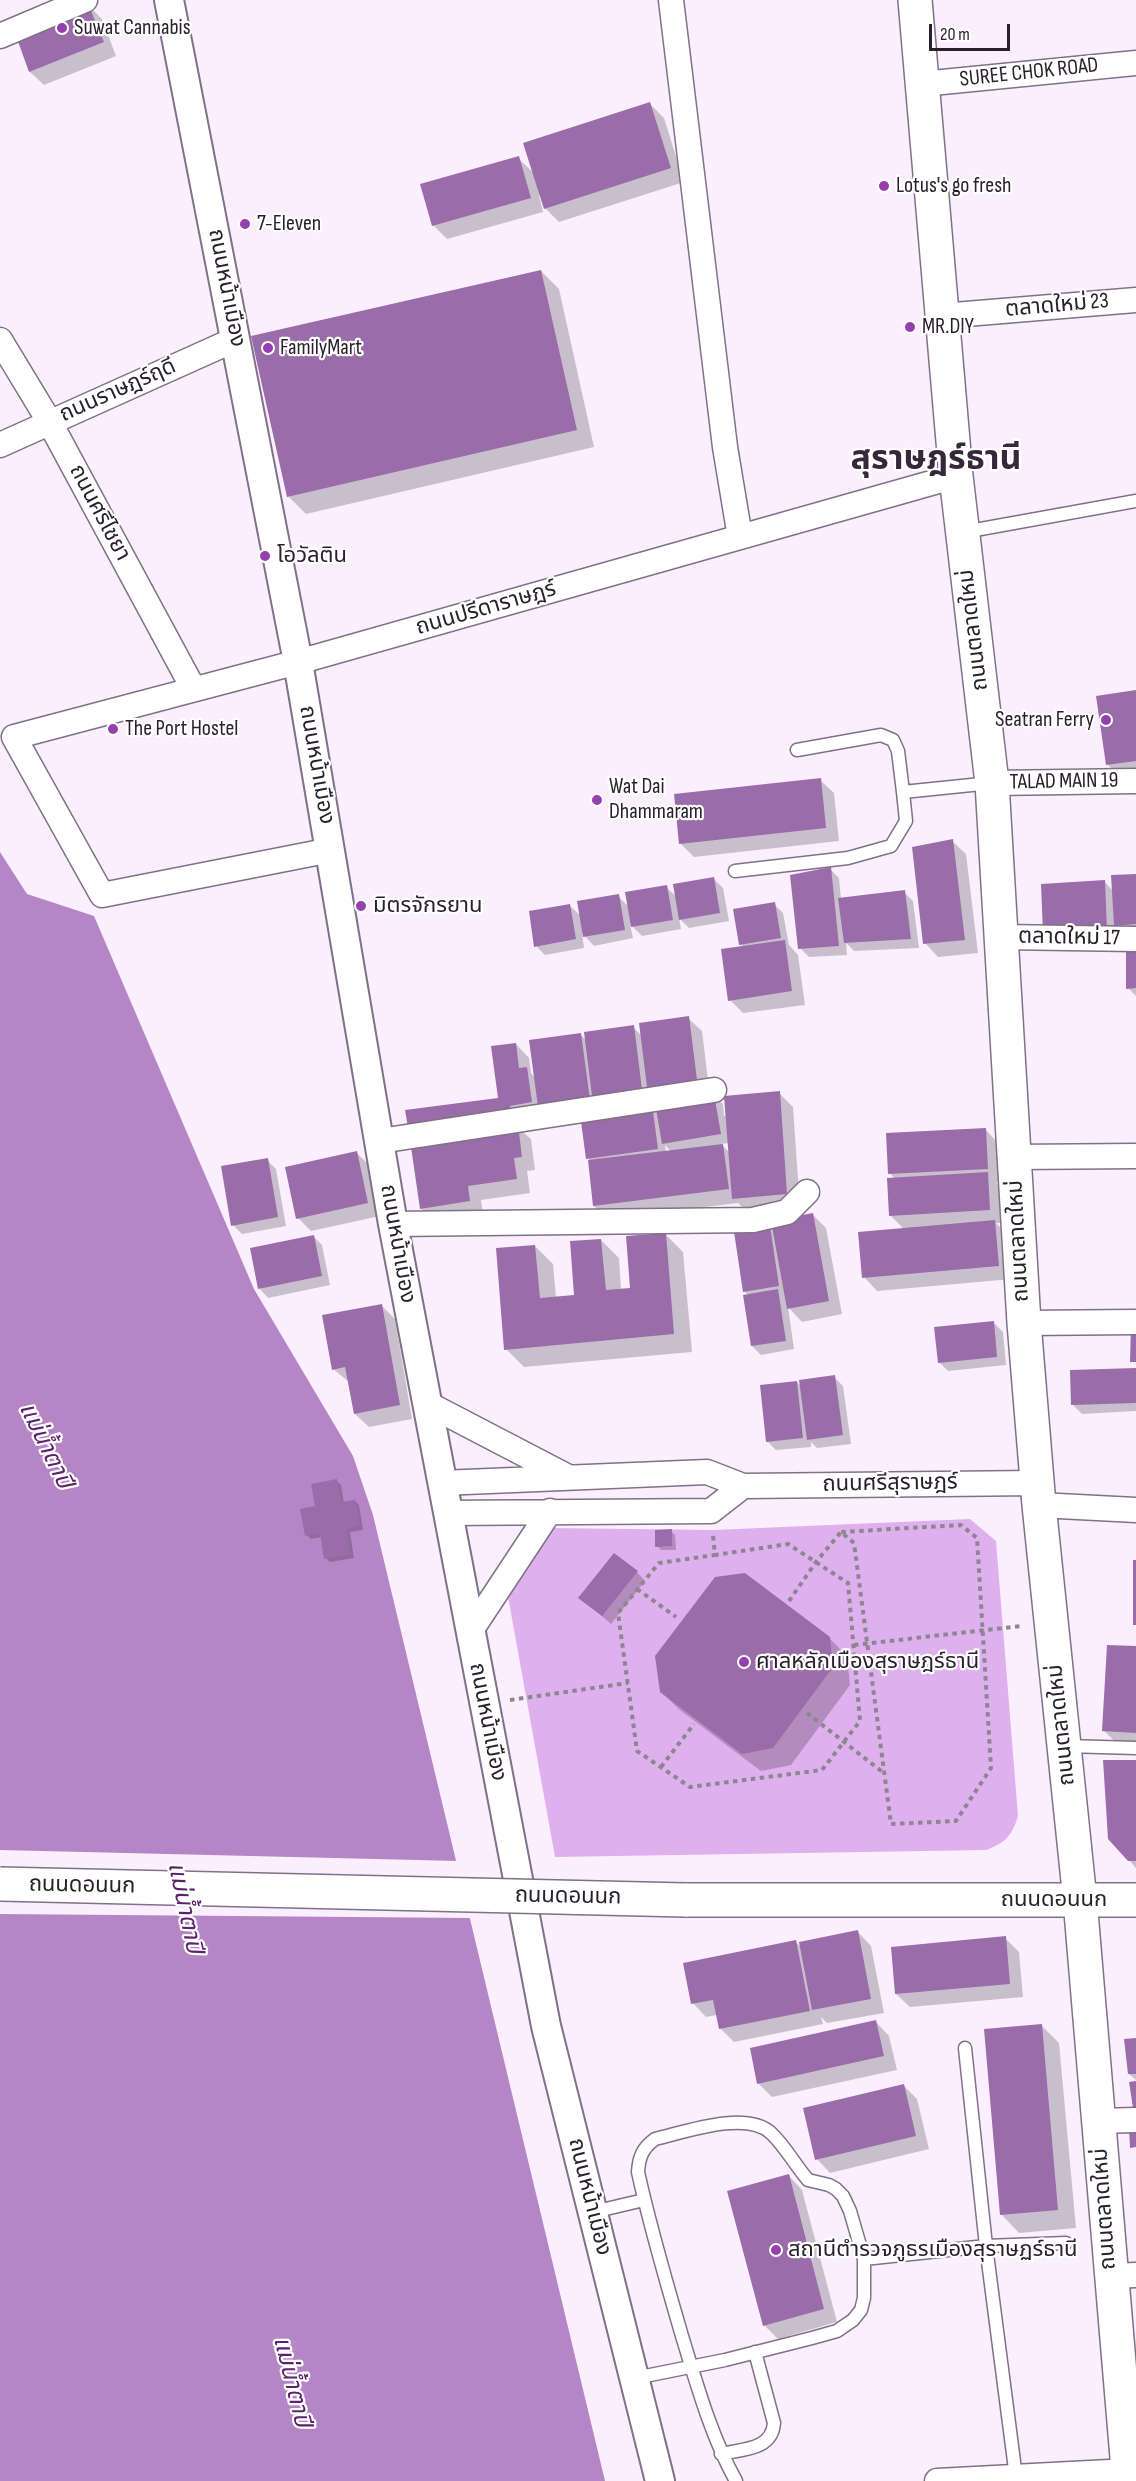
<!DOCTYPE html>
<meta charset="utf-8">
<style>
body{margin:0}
#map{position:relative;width:1136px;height:2481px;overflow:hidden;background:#fbefff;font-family:"Sofia Sans Condensed",sans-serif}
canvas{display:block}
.scale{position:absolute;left:929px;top:24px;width:81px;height:27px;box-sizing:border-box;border:3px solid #28212b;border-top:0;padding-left:8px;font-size:18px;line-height:21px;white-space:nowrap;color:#28212b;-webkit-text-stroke:4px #fff;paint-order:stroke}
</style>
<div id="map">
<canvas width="1136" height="2481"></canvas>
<div class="scale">20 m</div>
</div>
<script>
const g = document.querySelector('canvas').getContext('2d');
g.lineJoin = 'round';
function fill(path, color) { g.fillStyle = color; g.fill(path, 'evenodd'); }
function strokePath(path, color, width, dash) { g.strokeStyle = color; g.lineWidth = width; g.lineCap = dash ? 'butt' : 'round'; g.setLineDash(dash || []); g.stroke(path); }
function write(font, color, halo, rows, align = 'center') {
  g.font = font + ' "Sofia Sans Condensed","Noto Sans Thai",sans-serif'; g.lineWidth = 4.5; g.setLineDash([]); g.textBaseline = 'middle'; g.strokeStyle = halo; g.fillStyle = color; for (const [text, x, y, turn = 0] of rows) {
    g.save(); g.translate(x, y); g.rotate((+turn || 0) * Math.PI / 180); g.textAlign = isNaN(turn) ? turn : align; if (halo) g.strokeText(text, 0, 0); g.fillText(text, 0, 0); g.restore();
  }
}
fill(new Path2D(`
 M970,1519L996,1541L1018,1816C1012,1836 1005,1843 986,1850L555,1857L507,1591L550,1528L713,1530Z`), '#deb0ed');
fill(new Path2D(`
 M0,852L27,894L94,916L254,1289L353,1456L373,1515L605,2481H0Z`), '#b586c5');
fill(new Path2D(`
 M0,1850L459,1861L473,1918L0,1914Z`), '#fbefff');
fill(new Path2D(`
 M88,5L102,19L116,56L44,85L30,72L17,34Z
 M650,104L664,118L684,182L559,222L545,208L541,195H539L543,212L447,239L433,225L518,158L535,174Z
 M541,271L559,289L594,447L306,514L288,496Z
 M1136,691V776L1121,778L1108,765Z
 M820,780L834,793L839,841L694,857L680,843Z
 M952,841L966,854L978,953L938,957L925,943Z
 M830,869L839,878L841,899L904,892L913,901L919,948L854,951L846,943L847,955L809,957L800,948Z
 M1136,875V933L1124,934L1115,925L1116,939L1054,943L1104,881L1113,891Z
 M714,879L723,888L729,921L689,928L679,918L681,929L642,936L630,924L633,938L594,946L582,933L584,948L545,955L536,946L569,905L582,917L618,896L629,907L666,887L677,897Z
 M774,904L783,913L789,945L798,955L805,1005L743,1013L730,1000L743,947L741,944Z
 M1136,949V996L1128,988Z
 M688,1018L702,1031L710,1096L714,1095L723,1104L724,1116L779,1093L793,1107L800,1207L747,1212L738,1203L608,1219L594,1206L591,1161L587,1158L583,1123L554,1127L543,1116L523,1119L524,1133L531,1139L535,1170L527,1171L530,1193L481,1200L483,1214L435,1222L421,1208L500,1099L516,1044L529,1058L531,1073L536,1078L580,1034L586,1040L633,1027L642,1036ZM729,1143L730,1153L721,1144ZM665,1145L671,1152H666Z
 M986,1130L999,1144L1001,1182H996L1001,1187L1003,1223H996L1008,1236L1012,1279L877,1291L864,1277L905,1230L890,1215L895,1179L890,1173Z
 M356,1152L370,1166L380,1216L311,1231L298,1218Z
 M267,1160L276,1169L286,1226L242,1234L233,1225Z
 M812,1214L826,1228L842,1314L802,1322L788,1307L794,1349L761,1355L752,1346L748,1295L745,1292L735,1226Z
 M665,1234L683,1252L692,1352L524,1367L506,1349L535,1246L553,1264L556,1298L576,1296L601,1240L619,1258L621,1290L632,1289Z
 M313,1236L322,1245L330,1285L268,1298L260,1289Z
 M381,1305L395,1319L412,1419L369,1427L355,1414L349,1382L333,1369Z
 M994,1323L1003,1332L1006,1365L948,1371L939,1362Z
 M1136,1369V1411L1082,1414L1073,1405Z
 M834,1377L843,1386L851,1444L817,1448L811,1442V1447L776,1450L767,1441L797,1382L802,1387Z
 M337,1481L341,1485L344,1503L355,1501L359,1505L363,1530L350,1532L354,1558L330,1562L326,1558L322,1537L311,1539L307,1535L316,1507Z
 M671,1531L675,1535L676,1550H661L657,1546Z
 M637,1572L645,1581L611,1624L580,1597Z
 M829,1638L847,1656L850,1685L791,1765L761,1771L680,1710L661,1692Z
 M1136,1648V1749L1122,1748L1104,1731Z
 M1136,1761V1868L1129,1860Z
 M858,1932L871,1946L884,2013L827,2023L821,2017L823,2024L734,2042L720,2028L717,2015L706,2017L693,2003L796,1942L802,1948Z
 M1005,1938L1019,1952L1023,1997L910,2007L896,1994Z
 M876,2022L889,2036L897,2070L772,2097L759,2084L752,2050Z
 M1041,2025L1059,2043L1076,2228L1019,2233L1002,2215Z
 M1136,2039V2080L1129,2074Z
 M904,2086L917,2099L929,2149L830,2173L817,2159Z
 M789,2176L802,2190L837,2322L778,2339L764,2325Z`), '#0003');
fill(new Path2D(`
 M88,4L104,42L29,72L15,33Z
 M650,102L671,168L544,209L523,143Z
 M519,156L531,198L432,226L420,184Z
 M541,270L577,430L287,497L251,336Z
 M1136,690V761L1106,765L1096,696Z
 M821,778L826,828L679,844L674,794Z
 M953,839L965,940L923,944L912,847Z
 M831,867L839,946L798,949L790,875Z
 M1136,874V924L1114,926L1111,875Z
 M714,877L720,913L679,920L673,884Z
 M1105,880L1107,930L1043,934L1041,884Z
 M667,885L673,920L631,927L625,892Z
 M905,890L911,939L844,943L838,898Z
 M619,894L625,930L583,937L577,901Z
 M775,902L781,938L739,945L733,909Z
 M570,904L576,939L534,947L529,911Z
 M785,940L792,991L728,1001L721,949Z
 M1126,948H1136V988L1126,989Z
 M689,1016L698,1088L648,1095L639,1023Z
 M634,1025L643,1098L593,1104L584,1032Z
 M581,1033L591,1107L539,1114L529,1040Z
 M516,1043L519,1068L527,1067L532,1102L510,1106L511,1118L409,1133L405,1110L498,1098L491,1046Z
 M780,1091L787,1194L732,1199L724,1096Z
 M714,1094L721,1134L662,1144L655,1103Z
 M652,1104L658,1149L586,1159L580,1114Z
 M518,1124L522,1157L514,1158L517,1179L468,1186L470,1201L420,1209L410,1140Z
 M986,1128L988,1169L888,1174L886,1133Z
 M723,1144L729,1189L593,1206L588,1160Z
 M357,1151L368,1203L296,1219L285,1167Z
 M268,1158L278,1217L231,1226L221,1166Z
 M988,1172L990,1210L889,1216L887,1178Z
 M813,1213L829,1301L787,1309L771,1221Z
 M769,1219L779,1286L743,1292L733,1225Z
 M995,1220L999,1266L862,1278L858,1232Z
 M666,1233L674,1334L504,1350L496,1248L535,1245L540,1298L574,1295L570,1241L601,1239L606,1290L630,1288L626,1236Z
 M314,1235L322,1276L258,1289L250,1248Z
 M778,1289L786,1341L751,1346L743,1295Z
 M382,1304L400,1405L354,1414L345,1367L332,1370L322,1315Z
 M994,1321L997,1357L938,1363L934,1327Z
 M1131,1325H1136V1362H1130Z
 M1136,1368V1403L1071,1405L1070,1370Z
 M835,1375L843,1435L807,1440L799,1380Z
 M797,1381L803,1438L766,1442L760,1385Z
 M337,1479L341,1502L355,1500L360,1526L346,1529L350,1554L324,1559L320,1533L305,1536L300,1509L315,1506L311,1484Z
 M672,1529V1546L655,1547V1530Z
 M614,1553L638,1571L602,1616L578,1598Z
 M1133,1560H1136V1625H1133Z
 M745,1573L830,1637L833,1667L773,1748L742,1754L660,1692L655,1656L715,1577Z
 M1107,1645L1136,1646V1733L1102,1731Z
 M1103,1760H1136V1861H1128L1108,1839Z
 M858,1930L871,1999L812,2010L799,1942Z
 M1006,1936L1010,1984L895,1994L891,1947Z
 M796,1940L810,2011L719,2029L713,2000L691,2004L683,1963Z
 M876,2020L884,2056L757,2084L750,2048Z
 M1042,2024L1058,2210L1000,2215L984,2029Z
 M1136,2038V2074H1128L1124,2039Z
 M1136,2081V2107L1133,2108L1129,2082Z
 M904,2084L916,2136L815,2160L803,2108Z
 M1136,2127V2147L1130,2148L1129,2128Z
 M789,2174L824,2309L763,2326L727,2191Z`), '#9a6ca9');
const service = new Path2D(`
 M964,532L1136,501
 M797,750L881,735L893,740L898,751L903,792
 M735,871L848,858L891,846L906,821L903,792L991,783
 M1065,1746L1136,1748
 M965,2048L986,2246L1016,2477
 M593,2212L644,2200
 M864,2259L986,2246L1066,2243
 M635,2378L725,2360L812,2338L837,2331L853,2320L861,2310L864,2298V2259L850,2211L843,2196L836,2189L829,2185L808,2180C795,2165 785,2146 771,2133C746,2110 685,2132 655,2139C643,2148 639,2156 638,2172C650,2227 666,2281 682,2336C697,2385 711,2436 736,2481
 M721,2454C743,2449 772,2450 774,2423L755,2352`);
const minor = new Path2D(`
 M671,0L725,447L740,537
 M0,36L85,0
 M922,84L1136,63
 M942,316L1136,300
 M0,340L49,421L193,688
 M0,445L236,339
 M14,737L298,662L956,476
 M14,737L102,895L331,850
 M992,783L1136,781
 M1001,937L1136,939
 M380,1141L714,1090
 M1014,1157L1136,1156
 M393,1224L753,1220L787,1212L807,1192
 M1024,1323L1136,1322
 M426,1403L568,1477
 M441,1483L707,1472L743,1486L1037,1483
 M1039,1505L1136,1510
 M447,1513L711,1511L743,1486
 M470,1632L550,1511
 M1098,2121L1136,2120
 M1110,2276L1136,2275
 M937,2481L1128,2471`);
const tertiary = new Path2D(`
 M169,0L298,662L393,1224L546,2026L660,2481`);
const secondary = new Path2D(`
 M685,1900H1136`);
const primary = new Path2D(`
 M915,0L956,476L992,783L1024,1323L1039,1505L1080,1900L1129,2481`);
strokePath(service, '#817087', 15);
strokePath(minor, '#817087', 27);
strokePath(tertiary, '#817087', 32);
strokePath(secondary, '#817087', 36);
strokePath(primary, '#817087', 36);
strokePath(new Path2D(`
 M713,1536L715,1555L659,1563L618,1613L637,1751L690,1787L822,1770L860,1721L848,1583L788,1544L715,1555
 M637,1589L676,1617
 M789,1601L816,1562L841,1532L854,1543L891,1824L956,1821L991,1768L977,1538L961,1525L841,1532
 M854,1645L1021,1626
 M510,1700L628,1683
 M807,1713L885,1774
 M661,1767L694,1724`), '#8e8592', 4, [4.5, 4.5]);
strokePath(service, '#fff', 12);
strokePath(minor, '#fff', 24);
strokePath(tertiary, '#fff', 28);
strokePath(secondary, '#fff', 33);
strokePath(primary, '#fff', 33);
const secondaryBridge = new Path2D(`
 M0,1884L685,1900`);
strokePath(secondaryBridge, '#817087', 36, []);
strokePath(secondaryBridge, '#fff', 33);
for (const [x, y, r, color] of [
 [62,28,6,"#9540ae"],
 [884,186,6,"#9540ae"],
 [245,224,6,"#9540ae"],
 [910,327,6,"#9540ae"],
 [268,348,6,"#9540ae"],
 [265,556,6,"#9540ae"],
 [1106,720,6,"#9540ae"],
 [113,729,6,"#9540ae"],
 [597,800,6,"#9540ae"],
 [361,906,6,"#9540ae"],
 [744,1662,6,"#9540ae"],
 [776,2250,6,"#9540ae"]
]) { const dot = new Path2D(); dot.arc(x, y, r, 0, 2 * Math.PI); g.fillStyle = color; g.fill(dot); strokePath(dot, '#fff', 2); }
write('22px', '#28212b', '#fff', [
 ["Suwat Cannabis",74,28],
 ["Lotus's go fresh",896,186],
 ["7-Eleven",257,224],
 ["MR.DIY",922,327],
 ["FamilyMart",280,348],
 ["โอวัลติน",277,556],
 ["Seatran Ferry",1094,720,"right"],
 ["The Port Hostel",125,729],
 ["Wat Dai",609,787],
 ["Dhammaram",609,812],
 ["มิตรจักรยาน",373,906],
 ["ศาลหลักเมืองสุราษฎร์ธานี",756,1662],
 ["สถานีตำรวจภูธรเมืองสุราษฏร์ธานี",788,2250]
], 'left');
write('22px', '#28212b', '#fff', [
 ["SUREE CHOK ROAD",1029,73,-6],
 ["ถนนหน้าเมือง",226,288,79],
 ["ตลาดใหม่ 23",1057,306,-5],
 ["ถนนราษฎร์ฤดี",118,391,-24],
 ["ถนนศรีไชยา",99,513,62],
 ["ถนนปรีดาราษฎร์",486,609,-16],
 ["ถนนตลาดใหม่",974,630,-97],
 ["ถนนหน้าเมือง",316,765,80],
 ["TALAD MAIN 19",1064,782,-1],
 ["ตลาดใหม่ 17",1069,938,1],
 ["ถนนตลาดใหม่",1019,1241,-93],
 ["ถนนหน้าเมือง",397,1244,80],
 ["ถนนศรีสุราษฎร์",890,1484,-1],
 ["ถนนหน้าเมือง",487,1722,79],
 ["ถนนตลาดใหม่",1062,1725,-96],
 ["ถนนดอนนก",82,1886,1],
 ["ถนนดอนนก",568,1897,1],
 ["ถนนดอนนก",1054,1900],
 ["ถนนหน้าเมือง",589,2197,76],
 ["ถนนตลาดใหม่",1105,2209,-94]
]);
write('italic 24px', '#5c216d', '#fff', [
 ["แม่น้ำตาปี",45,1446,64],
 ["แม่น้ำตาปี",184,1908,78],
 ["แม่น้ำตาปี",291,2382,76]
]);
write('bold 34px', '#36273b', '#fff', [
 ["สุราษฎร์ธานี",936,460]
]);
</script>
